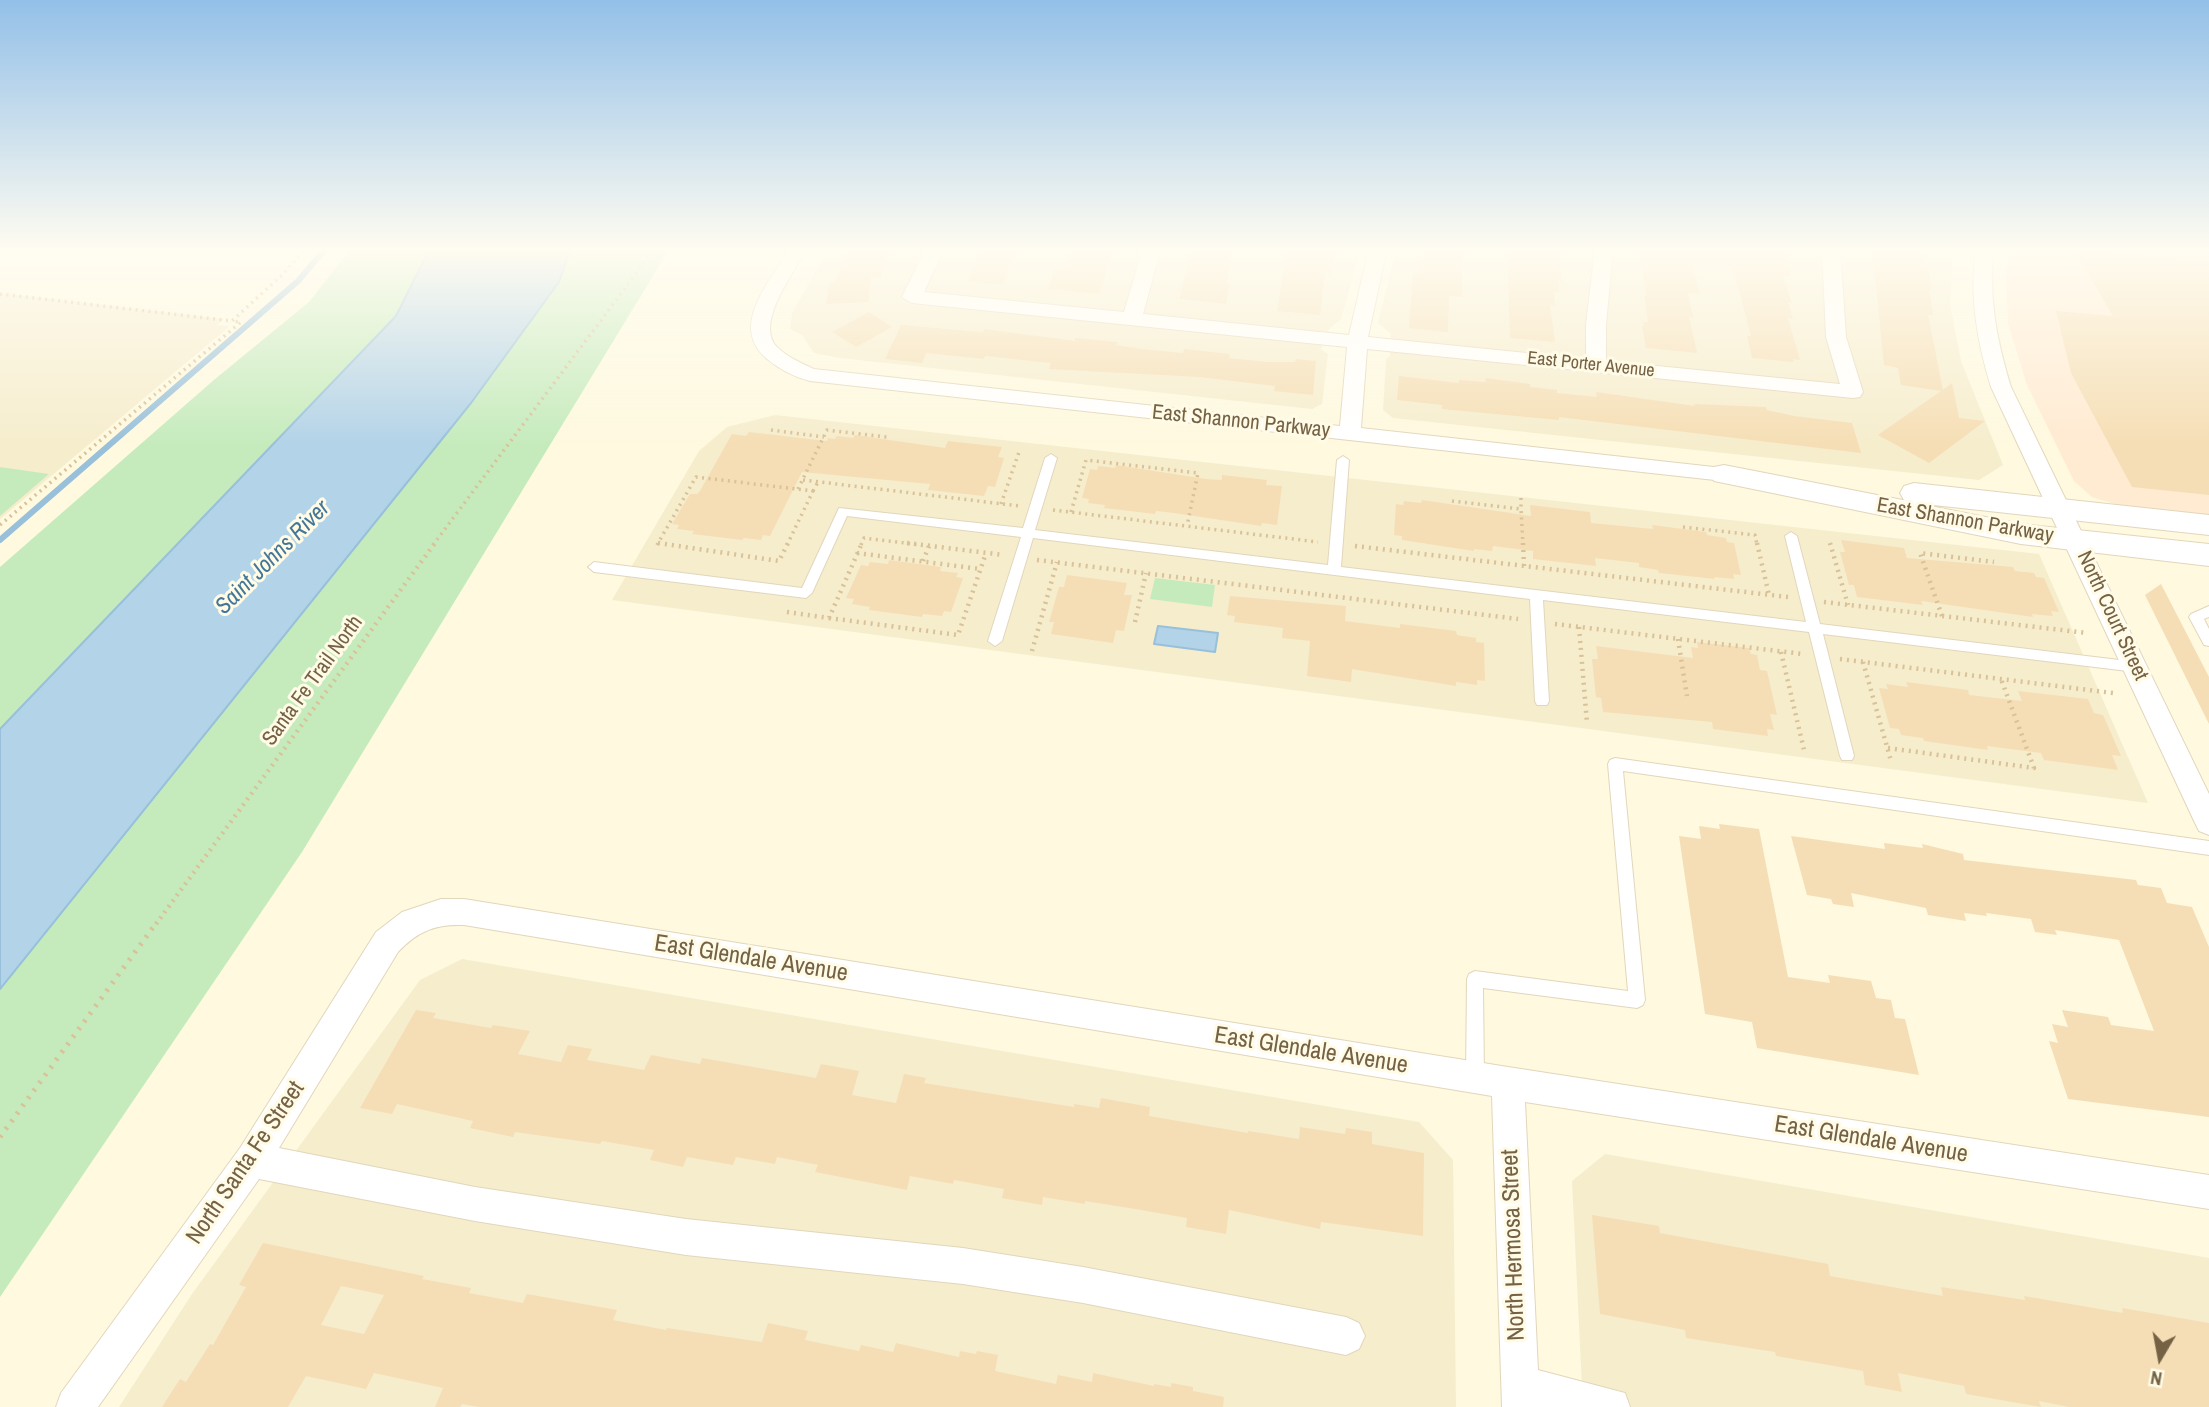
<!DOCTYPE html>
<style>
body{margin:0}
#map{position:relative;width:2209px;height:1407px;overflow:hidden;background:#fef9df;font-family:"Archivo Narrow",sans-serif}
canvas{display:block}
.north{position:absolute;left:2125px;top:1323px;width:70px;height:70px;-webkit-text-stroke:5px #fffbe6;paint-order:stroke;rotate:190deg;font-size:19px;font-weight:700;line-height:28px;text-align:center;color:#756245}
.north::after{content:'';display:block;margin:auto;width:24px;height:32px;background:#756245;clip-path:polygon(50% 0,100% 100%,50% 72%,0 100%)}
</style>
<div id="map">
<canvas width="2209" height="1407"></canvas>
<div class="north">N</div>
</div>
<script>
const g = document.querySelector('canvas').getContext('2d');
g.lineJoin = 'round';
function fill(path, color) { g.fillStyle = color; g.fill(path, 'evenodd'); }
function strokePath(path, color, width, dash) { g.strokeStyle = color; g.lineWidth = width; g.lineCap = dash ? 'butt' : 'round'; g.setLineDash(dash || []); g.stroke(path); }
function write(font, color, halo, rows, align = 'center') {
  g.font = font + ' "Archivo Narrow",sans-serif'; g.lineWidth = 6; g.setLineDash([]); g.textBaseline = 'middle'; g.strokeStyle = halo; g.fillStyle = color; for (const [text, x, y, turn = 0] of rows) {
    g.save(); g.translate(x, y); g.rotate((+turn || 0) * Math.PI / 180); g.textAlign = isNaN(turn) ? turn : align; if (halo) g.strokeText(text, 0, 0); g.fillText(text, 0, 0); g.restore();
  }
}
fill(new Path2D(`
 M829,248H1361L1341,319L1328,330L1321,349L1328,354L1322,404L1312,409L839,358L814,353L802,335L790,329L792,313Z
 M1397,248H1953L1950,304L1961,361L2003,465L1979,480L1393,418L1383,410L1386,359L1390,356L1391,334L1378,323Z
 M0,293L224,319L217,325L230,326L0,519Z
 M775,415L2039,554L2148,803L612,600L699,451L727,427Z
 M462,959L1419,1122L1453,1160L1456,1407H119L192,1294L420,980Z
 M1605,1154L2209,1258V1407H1583L1572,1181Z`), '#f6edcd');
fill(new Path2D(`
 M2011,248H2209V516L2122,506L2092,497L2074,481L2027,385L2008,324L2006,270Z`), '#ffead2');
fill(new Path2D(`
 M351,248H670L302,852L0,1297V567L215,379L309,302Z
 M0,467L49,474L0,516Z
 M1155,578L1215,585L1212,607L1150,599Z`), '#c5ebbd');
const water = new Path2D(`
 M430,248H571L559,282L471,403L0,989V729L396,316Z
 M1158,626L1218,633L1215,652L1154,644Z`);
fill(water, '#b3d3e8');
strokePath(water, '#98c0da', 2);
strokePath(new Path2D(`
 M0,540L298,281L326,248`), '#98c0da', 6);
fill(new Path2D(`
 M850,248H892L880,278L871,277L869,302L826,304L829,283H834Z
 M981,248H1016L1003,285L968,281Z
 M1072,248H1114L1099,294L1048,289L1055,269L1063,270Z
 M1197,248H1234L1226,284H1230L1226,304L1179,299L1191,251H1197Z
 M1287,248H1334L1332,273H1325L1320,315L1277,311Z
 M1426,248H1462V297L1449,296L1448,332L1409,328L1413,273H1418L1419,259L1426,260Z
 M1507,248H1559L1562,282L1558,281L1559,293L1554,292L1555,306L1550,305L1555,342L1510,338Z
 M1638,248H1783L1791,272H1789L1790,276H1783L1792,303L1788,302L1793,319L1788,318L1800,360L1793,359L1794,362L1752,358L1747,336H1751L1733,268L1692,264L1700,294L1688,293L1693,318L1689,317L1697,353L1646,348L1642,326H1644L1643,322H1648L1644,295L1647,296Z
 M1872,248H1920L1924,266H1928L1932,289H1929L1933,315H1928L1943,390L1952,383L1959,418L1985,421L1929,463L1878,435L1941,391L1901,385L1898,368L1884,365Z
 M2074,250L2209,262V495L2132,487L2071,373L2056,311L2113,316Z
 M869,312L892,327L856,347L832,332Z
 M901,325L958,330L983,332L984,329L1075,341V338L1117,342L1116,345L1141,349L1183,353L1184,349L1230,354L1229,358L1268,362H1295L1296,359L1316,361L1313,395L1274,391L1275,386L1199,377L1049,369L1051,363L985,356L984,359L926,353L922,363L885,359Z
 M1399,376L1459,383V380L1486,382L1485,378L1530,384V387L1557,390V393L1597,397L1596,392L1695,406L1694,404L1766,407L1767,410L1794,416L1852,423L1861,453L1559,417V420L1442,409V405L1397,400Z
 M749,432L827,441L828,438L835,439L837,436L853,438L855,435L945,448L948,441L1002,447L998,457L1004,458L995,487L988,486L984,496L928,490L930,484L802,472L770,536L763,535L761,540L744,538L742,540L692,534L694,531L677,529L679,525L672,524L690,494H697L700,491L732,434L746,436Z
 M1116,465L1206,479L1222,480V475L1267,480L1266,485L1282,486L1277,525L1262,523L1261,526L1174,513L1156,511L1155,514L1104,508L1105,505L1088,503L1089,499L1082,498L1090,469L1097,470L1098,466L1115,468Z
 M1422,500L1531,516L1530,505L1590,512L1591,523L1653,529L1652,525L1706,532L1707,535L1726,538L1727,542L1734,543L1741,575L1733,574L1734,579L1714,577L1715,579L1659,573L1658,570L1639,567V563L1595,558L1596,566L1533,559V551L1493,546L1492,551L1474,549V551L1402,540V536L1394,535L1396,504L1403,505L1404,501L1421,503Z
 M1841,540L1904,548L1907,558L2013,567L2015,571L2034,573L2036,577L2044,578L2059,612L2051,611L2053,616L2032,614L2033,617L1921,601L1923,605L1857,597L1854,585H1849L1840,552H1845Z
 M889,560L941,567L940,571L958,573L956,577L963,578L951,612L944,611L942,616L923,614L922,617L869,610L870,607L852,604L854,599L846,598L861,565L868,566L870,562L888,564Z
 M1067,575L1127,583L1124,595H1132L1124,631L1116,630L1113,643L1051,634L1054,622H1049L1059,587H1064Z
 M2161,584L2209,677V724L2145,595Z
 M1230,596L1346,606L1345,621L1400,628V624L1456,631L1457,635L1476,638V642L1484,643L1485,681L1477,680V685L1456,682V686L1352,669L1351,682L1307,676L1310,641L1282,638L1283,628L1234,622L1235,616L1227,615Z
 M1697,642L1749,648L1751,654L1757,655L1760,670L1767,671L1777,715L1770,714L1774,730L1767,729L1768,736L1713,729L1712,722L1603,712L1601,698L1596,697L1592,659H1598L1596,646L1693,658L1691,647L1698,648Z
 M1906,682L1968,690L1969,695L2022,701L2018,691L2088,699L2094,713L2103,715L2121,756L2112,755L2118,770L2044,760L2041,753L1987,746L1988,750L1924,741L1923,738L1901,735L1899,729L1890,728L1879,688L1888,689L1886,684L1908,687Z
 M1719,824L1759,829L1788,977L1830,983L1828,975L1871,981L1876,998L1891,1000L1895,1018L1905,1019L1919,1075L1757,1048L1752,1022L1705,1014L1679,836L1701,839L1699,826L1720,829Z
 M1791,836L1885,849L1884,843L1923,848L1922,844L1963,854L1964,860L2136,880L2138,885L2161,888L2167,903L2192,907L2209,947V1117L2068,1099L2049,1041L2058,1043L2052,1024L2068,1027L2062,1010L2108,1017L2111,1025L2154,1031L2119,940L2055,930L2057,935L2035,932L2031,919L1986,913L1987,916L1964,913L1966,921L1928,915L1926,908L1851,893L1854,907L1833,904L1831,899L1807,895Z
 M416,1010L436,1013L433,1018L491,1028L493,1025L530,1031L518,1054L561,1062L568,1045L592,1049L587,1060L644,1070L651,1055L700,1064L702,1058L816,1078L821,1064L859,1071L852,1095L896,1103L904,1074L926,1078L924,1083L1074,1107V1104L1099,1108L1101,1098L1150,1107L1149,1116L1248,1133V1131L1299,1139L1300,1127L1345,1134L1346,1128L1372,1132V1144L1424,1153L1423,1236L1321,1222L1320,1229L1229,1210L1226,1234L1186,1227L1187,1218L1135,1209L1085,1201V1204L1043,1197L1042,1205L1002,1198L1004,1189L954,1180L953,1184L910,1176L907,1190L815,1172L818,1165L777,1157L775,1164L736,1157L733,1165L687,1157L683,1167L650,1160L654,1150L602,1141L600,1144L515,1132L513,1137L470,1128L473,1121L397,1104L392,1114L360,1108Z
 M1592,1215L1659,1226L1660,1233L1828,1264L1830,1276L1943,1296L1941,1287L2025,1300L2024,1296L2123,1313L2122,1308L2209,1323V1407H2069L2039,1401L2041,1407L1966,1394L1964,1386L1898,1373L1902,1392L1865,1385L1863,1371L1776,1356L1775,1352L1686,1338L1685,1330L1600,1314Z
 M263,1243L424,1276L422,1279L471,1288L469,1293L523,1303L527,1294L617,1310L613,1320L666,1330L667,1328L762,1342L768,1323L808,1331L805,1340L859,1351L861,1345L893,1352L896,1343L959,1357L960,1351L976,1354L977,1351L998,1355L995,1371L1056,1384L1058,1375L1092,1382L1093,1373L1154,1386V1384L1171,1387V1383L1193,1387V1391L1224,1397L1223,1407H479L462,1404L460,1407H435L443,1388L374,1373L366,1389L306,1376L288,1407H162L180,1379L186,1382L210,1344L213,1345L246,1287L239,1285ZM341,1286L384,1295L364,1334L321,1325Z`), '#f5deb5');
const service = new Path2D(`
 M1051,454L1057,458L1035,530L1328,565L1337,460L1343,456L1349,460L1341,567L1806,622L1785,536L1791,532L1797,536L1820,624L2136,662L2143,667L2136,672L1823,634L1854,756L1852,760H1842L1840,756L1809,632L1543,600L1549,701L1547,705H1537L1535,701L1530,599L1033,538L1002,641L995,646L988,641L1021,537L847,516L812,593L806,598L594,572L588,567L594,562L802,588L839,508L1023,528L1045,458Z
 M2209,606V617L2204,619L2209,629V646L2204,645L2189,617L2191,614Z
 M1615,758L2209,841V855L1623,771L1645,1000L1643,1005L1637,1008L1483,988L1484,1077L1481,1083L1475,1085L1469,1083L1466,1077L1467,979L1469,974L1475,971L1628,991L1608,764L1610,760Z`);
const minor = new Path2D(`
 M790,248H808C795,271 754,323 777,347C787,357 801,363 814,369L1340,426L1347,347L912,303L902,297L926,248H944L924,292L1124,312L1143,248H1161L1143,314L1349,335L1369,248H1387L1368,337L1586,359V325L1595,248H1613L1606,325V361L1840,384L1826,337L1822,248H1840L1846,337L1863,392L1860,397L1853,398L1367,349L1361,428L1732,469L1735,474L1732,479L1724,481L810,381C794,377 779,369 767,359C728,326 771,280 790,248Z
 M1976,248H1994C1988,297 1997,341 2011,387L2209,794V835L2199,831L2195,823L1991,387C1977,341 1969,296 1976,248Z
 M441,899H464L1508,1067L2209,1175V1209L1525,1102L1538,1370L1625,1393L1630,1407H1502L1492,1096L464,925C435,924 418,931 398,952L279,1148L475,1187L686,1219L963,1248L1083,1267L1346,1317L1359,1323L1365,1336L1359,1349L1346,1355L1083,1303L963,1284L686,1255L475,1221L259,1179L98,1407H56L61,1393L240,1148L376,932L402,912Z`);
const tertiary = new Path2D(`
 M1724,465L1913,502L1904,500L1900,493L1904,486L1914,483L2209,515V535L1915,503L2021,524L2209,544V566L2021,544L1714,481L1710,474L1714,467Z`);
strokePath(service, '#e2d6bb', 2);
strokePath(minor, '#e2d6bb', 2);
strokePath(tertiary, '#e2d6bb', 2);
strokePath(new Path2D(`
 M0,294L232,321L283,274L306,248
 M771,430L824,437
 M803,480L1020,506
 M798,489L827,430L887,437
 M813,491L818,482
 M1521,498V509
 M1452,501L1521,509L1523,545
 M1001,504L1019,452
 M1053,510L1318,542
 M1071,512L1086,460L1198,473L1187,526
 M0,525L241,322L232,321
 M1683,527L1755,535L1757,545
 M433,545L655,248
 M657,545L696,477L813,491
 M787,545L813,491
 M861,545L864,538L921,545`), '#d9c198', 3.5, [2, 4.5]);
strokePath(new Path2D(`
 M658,543L779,561L788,543
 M907,543L1004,555
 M1523,543L1524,566
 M1757,543L1769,595
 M1830,543L1848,605
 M1355,546L1788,597
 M857,553L980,569
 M1037,560L1518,619
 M923,561L929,546
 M1824,602L2087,633
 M787,612L829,618L862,543
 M1942,616L1920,553L1994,562
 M829,618L958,635L986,553
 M1135,622L1146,573
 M1555,624L1803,654
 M1579,627L1587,723
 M1678,639L1687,696
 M1032,651L1057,562
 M1781,652L1804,750
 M1840,659L2113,693
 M1863,662L1891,761
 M1888,748L2034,768L2001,679
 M156,924L435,543`), '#d9c198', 4.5, [2, 5]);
strokePath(new Path2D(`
 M0,1137L157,922`), '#d9c198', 5, [2.5, 7]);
fill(service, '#fff');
fill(minor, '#fff');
fill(tertiary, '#fff');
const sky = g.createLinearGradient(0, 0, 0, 445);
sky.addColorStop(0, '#93c0e8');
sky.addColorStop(0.56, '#fffcf1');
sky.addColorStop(1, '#fffcf100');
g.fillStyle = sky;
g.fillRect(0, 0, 2209, 445);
write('18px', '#756245', '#fffbe6', [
 ["East Porter Avenue",1591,365,6]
]);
write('21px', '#756245', '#fffbe6', [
 ["East Shannon Parkway",1241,422,6],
 ["East Shannon Parkway",1965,521,10],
 ["North Court Street",2112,616,65],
 ["Santa Fe Trail North",313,681,-54]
]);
write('italic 23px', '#437699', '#fffbe6', [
 ["Saint Johns River",273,558,-45]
]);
write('24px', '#756245', '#fffbe6', [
 ["East Glendale Avenue",751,959,9],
 ["East Glendale Avenue",1311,1051,9],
 ["East Glendale Avenue",1871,1140,9],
 ["North Santa Fe Street",246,1163,-56],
 ["North Hermosa Street",1514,1245,-92]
]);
</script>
